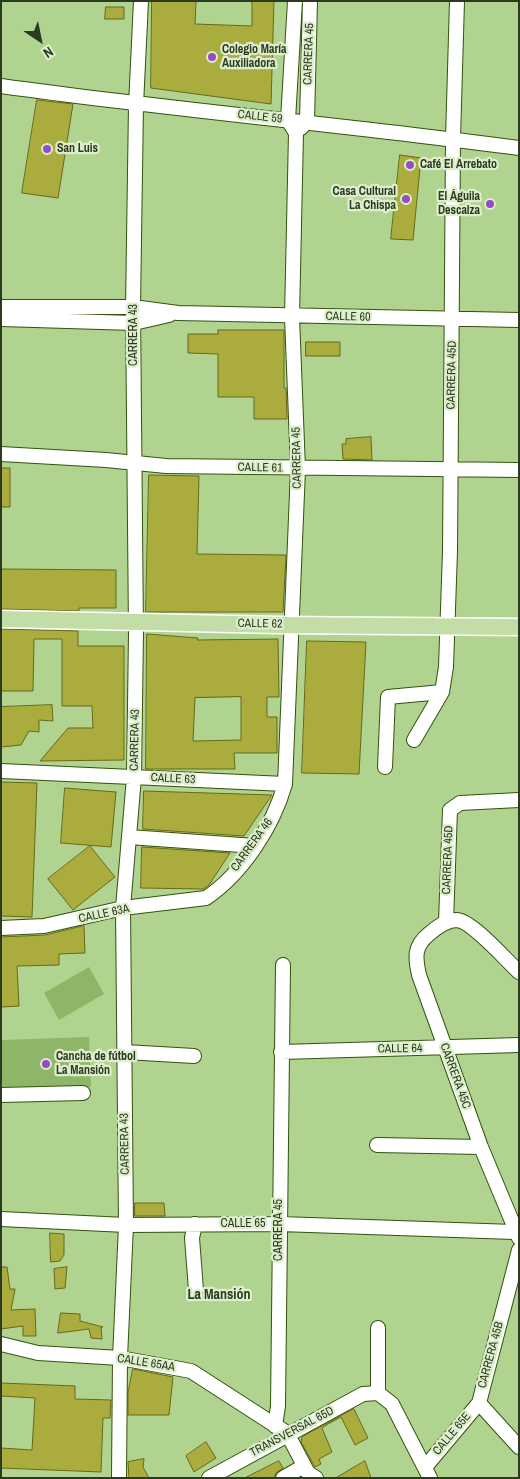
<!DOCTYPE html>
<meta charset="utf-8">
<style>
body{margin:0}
#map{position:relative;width:520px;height:1479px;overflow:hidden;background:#b0d48f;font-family:"Archivo Narrow",sans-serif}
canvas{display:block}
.frame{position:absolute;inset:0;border:2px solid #2c3a1f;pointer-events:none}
.north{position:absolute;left:15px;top:15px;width:50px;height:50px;-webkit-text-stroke:4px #dceecc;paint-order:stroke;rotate:146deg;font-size:14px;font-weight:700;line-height:20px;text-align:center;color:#2c3a1f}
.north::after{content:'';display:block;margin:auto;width:18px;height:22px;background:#2c3a1f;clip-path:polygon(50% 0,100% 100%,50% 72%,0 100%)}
</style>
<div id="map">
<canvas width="520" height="1479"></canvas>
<div class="frame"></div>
<div class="north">N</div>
</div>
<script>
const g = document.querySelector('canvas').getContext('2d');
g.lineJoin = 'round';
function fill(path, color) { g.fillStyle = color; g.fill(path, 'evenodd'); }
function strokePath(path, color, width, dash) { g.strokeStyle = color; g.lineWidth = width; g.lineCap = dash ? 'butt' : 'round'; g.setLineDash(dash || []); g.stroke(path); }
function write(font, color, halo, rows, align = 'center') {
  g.font = font + ' "Archivo Narrow",sans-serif'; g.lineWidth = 4.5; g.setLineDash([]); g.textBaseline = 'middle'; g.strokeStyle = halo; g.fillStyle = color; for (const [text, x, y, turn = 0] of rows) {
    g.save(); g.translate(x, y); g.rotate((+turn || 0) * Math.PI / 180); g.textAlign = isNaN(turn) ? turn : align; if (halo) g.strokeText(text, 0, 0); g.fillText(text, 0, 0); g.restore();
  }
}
fill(new Path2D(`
 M89,967L104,994L59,1020L44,993Z
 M89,1037L91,1087L1,1090V1040Z`), '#8fb668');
const building = new Path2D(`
 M152,1H196L195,24L252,26V1H274L271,104L151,88Z
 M106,7H124V19H105Z
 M37,100L73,104L58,198L22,193Z
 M400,155L421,158L413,240L391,239Z
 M218,330H284V388H286L287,419H254V397H218V354L188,353V334H218Z
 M306,342H340V356H306Z
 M371,437L372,460L343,459L342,444H346V439Z
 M1,468H10V507H1Z
 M149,475L199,476L197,554L286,555L283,612H146Z
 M1,569L116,570V608H79V611L1,609Z
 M1,629L78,631V646H124V760L40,761L68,728H93L92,706H62V639H34L33,691H1Z
 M147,634L198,638L197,640L278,639L279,697H267V717H277V753H234L235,769H146ZM241,697V740L193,741L195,698Z
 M307,641L366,642L359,774L302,773Z
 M52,705L53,721L39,720V732L29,731L21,745L1,747V707Z
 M1,782L37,783L32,917L1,916Z
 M65,788L116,792L111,847L61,843Z
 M144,791L272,795L244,836L143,829Z
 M90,846L115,877L73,910L48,879Z
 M142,847L230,853L209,885L203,889L141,888Z
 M84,926L85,953L59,954V965L17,966L19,1006L1,1007V937L45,935Z
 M135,1203H164L165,1216H135Z
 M50,1233L64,1234V1255L60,1261L51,1262Z
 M1,1267H7L10,1289H15L11,1310L35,1309L36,1336H23V1326L1,1329Z
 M67,1267L65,1288L55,1289L54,1269Z
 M61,1313L80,1314V1321L103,1327H101L102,1339L91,1338L89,1329L58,1333Z
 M133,1369L173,1377L169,1415H128V1393Z
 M1,1383L75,1386V1399L111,1400L110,1418H103L101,1472L1,1468V1448L32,1450L35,1398L1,1396Z
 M354,1409L368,1438L355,1445L341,1417L328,1424L322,1428L332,1452L319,1459L321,1464L315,1467L301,1442L302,1437Z
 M206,1442L216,1458L194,1472L186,1456Z
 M144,1459L143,1467L149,1478H129L128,1462Z
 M279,1461L283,1468L276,1473L274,1478H245Z
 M365,1461L371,1478H336Z`);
fill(building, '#aaad3e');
strokePath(building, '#676818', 1);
const minor = new Path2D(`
 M1,86C173,110 346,125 519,148
 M301,128L307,121L310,1
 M1,307H133L178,313L519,320
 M1,319L134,323L169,315
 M1,454L106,460L166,466L519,470
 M414,740L442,692L446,667L450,551L453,139L457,1
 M385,767L388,697L442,692
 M1,771L285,784
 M129,837L255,846
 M446,922L450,810L460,803L519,800
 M1,928L44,926L123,908L206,898C243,873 273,826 285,784L298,469L292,317L296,133L288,120L295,1
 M519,972C506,960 472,921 457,920C446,920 437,927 429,934C414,946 415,957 419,975L481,1147L519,1238
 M125,1052L194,1056
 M281,1052L519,1045
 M1,1095L83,1093
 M377,1145L481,1147
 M1,1219L126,1225L280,1224L514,1232
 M195,1224L192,1238L196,1290
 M1,1344L38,1353L120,1358L191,1371L287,1433L308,1473L316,1478
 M378,1393L392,1404L430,1478
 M378,1393V1328
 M479,1403L519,1447
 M275,1426L278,1406L283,965
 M426,1466L479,1403L519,1250
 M119,1478L120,1358L126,1225L123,908L134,777L136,633L133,307L136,105L141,1
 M209,1478L363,1394L378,1393
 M283,1478L304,1466`);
const major = new Path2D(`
 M1,619L279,625L519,627`);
strokePath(minor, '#34510d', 16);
strokePath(major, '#fff', 19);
strokePath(minor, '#fff', 14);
strokePath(major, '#c2dea6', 16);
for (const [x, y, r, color] of [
 [212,57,5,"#954dc0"],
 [47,149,5,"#954dc0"],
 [410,165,5,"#954dc0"],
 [406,199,5,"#954dc0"],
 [490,204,5,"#954dc0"],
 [46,1064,5,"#954dc0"]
]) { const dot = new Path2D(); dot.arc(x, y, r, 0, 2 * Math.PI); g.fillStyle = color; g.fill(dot); strokePath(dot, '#dceecc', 2); }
write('bold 12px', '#2c3a1f', '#dceecc', [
 ["Colegio María",222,50],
 ["Auxiliadora",222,64],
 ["San Luis",57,149],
 ["Café El Arrebato",420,165],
 ["Casa Cultural",396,192,"right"],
 ["La Chispa",396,206,"right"],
 ["El Águila",480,197,"right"],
 ["Descalza",480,211,"right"],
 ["Cancha de fútbol",56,1057],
 ["La Mansión",56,1071]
], 'left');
write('12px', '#2c3a1f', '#dceecc', [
 ["CARRERA 45",309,54,-88],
 ["CALLE 59",260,117,6],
 ["CALLE 60",348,317,1],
 ["CARRERA 43",134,335,-90],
 ["CARRERA 45D",452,375,-89],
 ["CARRERA 45",297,458,-91],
 ["CALLE 61",260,468,1],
 ["CALLE 62",260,624,1],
 ["CARRERA 43",135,740,-89],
 ["CALLE 63",173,779,3],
 ["CARRERA 46",252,845,-54],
 ["CARRERA 45D",448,860,-88],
 ["CALLE 63A",104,914,-12],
 ["CALLE 64",400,1049,-1],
 ["CARRERA 45C",455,1076,70],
 ["CARRERA 43",125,1144,-91],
 ["CALLE 65",243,1224],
 ["CARRERA 45",279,1230,-90],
 ["CARRERA 45B",491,1355,-75],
 ["CALLE 65AA",146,1363,9],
 ["TRANSVERSAL 65D",292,1432,-28],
 ["CALLE 65E",452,1434,-50]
]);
write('bold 14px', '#2c3a1f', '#dceecc', [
 ["La Mansión",219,1295]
]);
</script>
